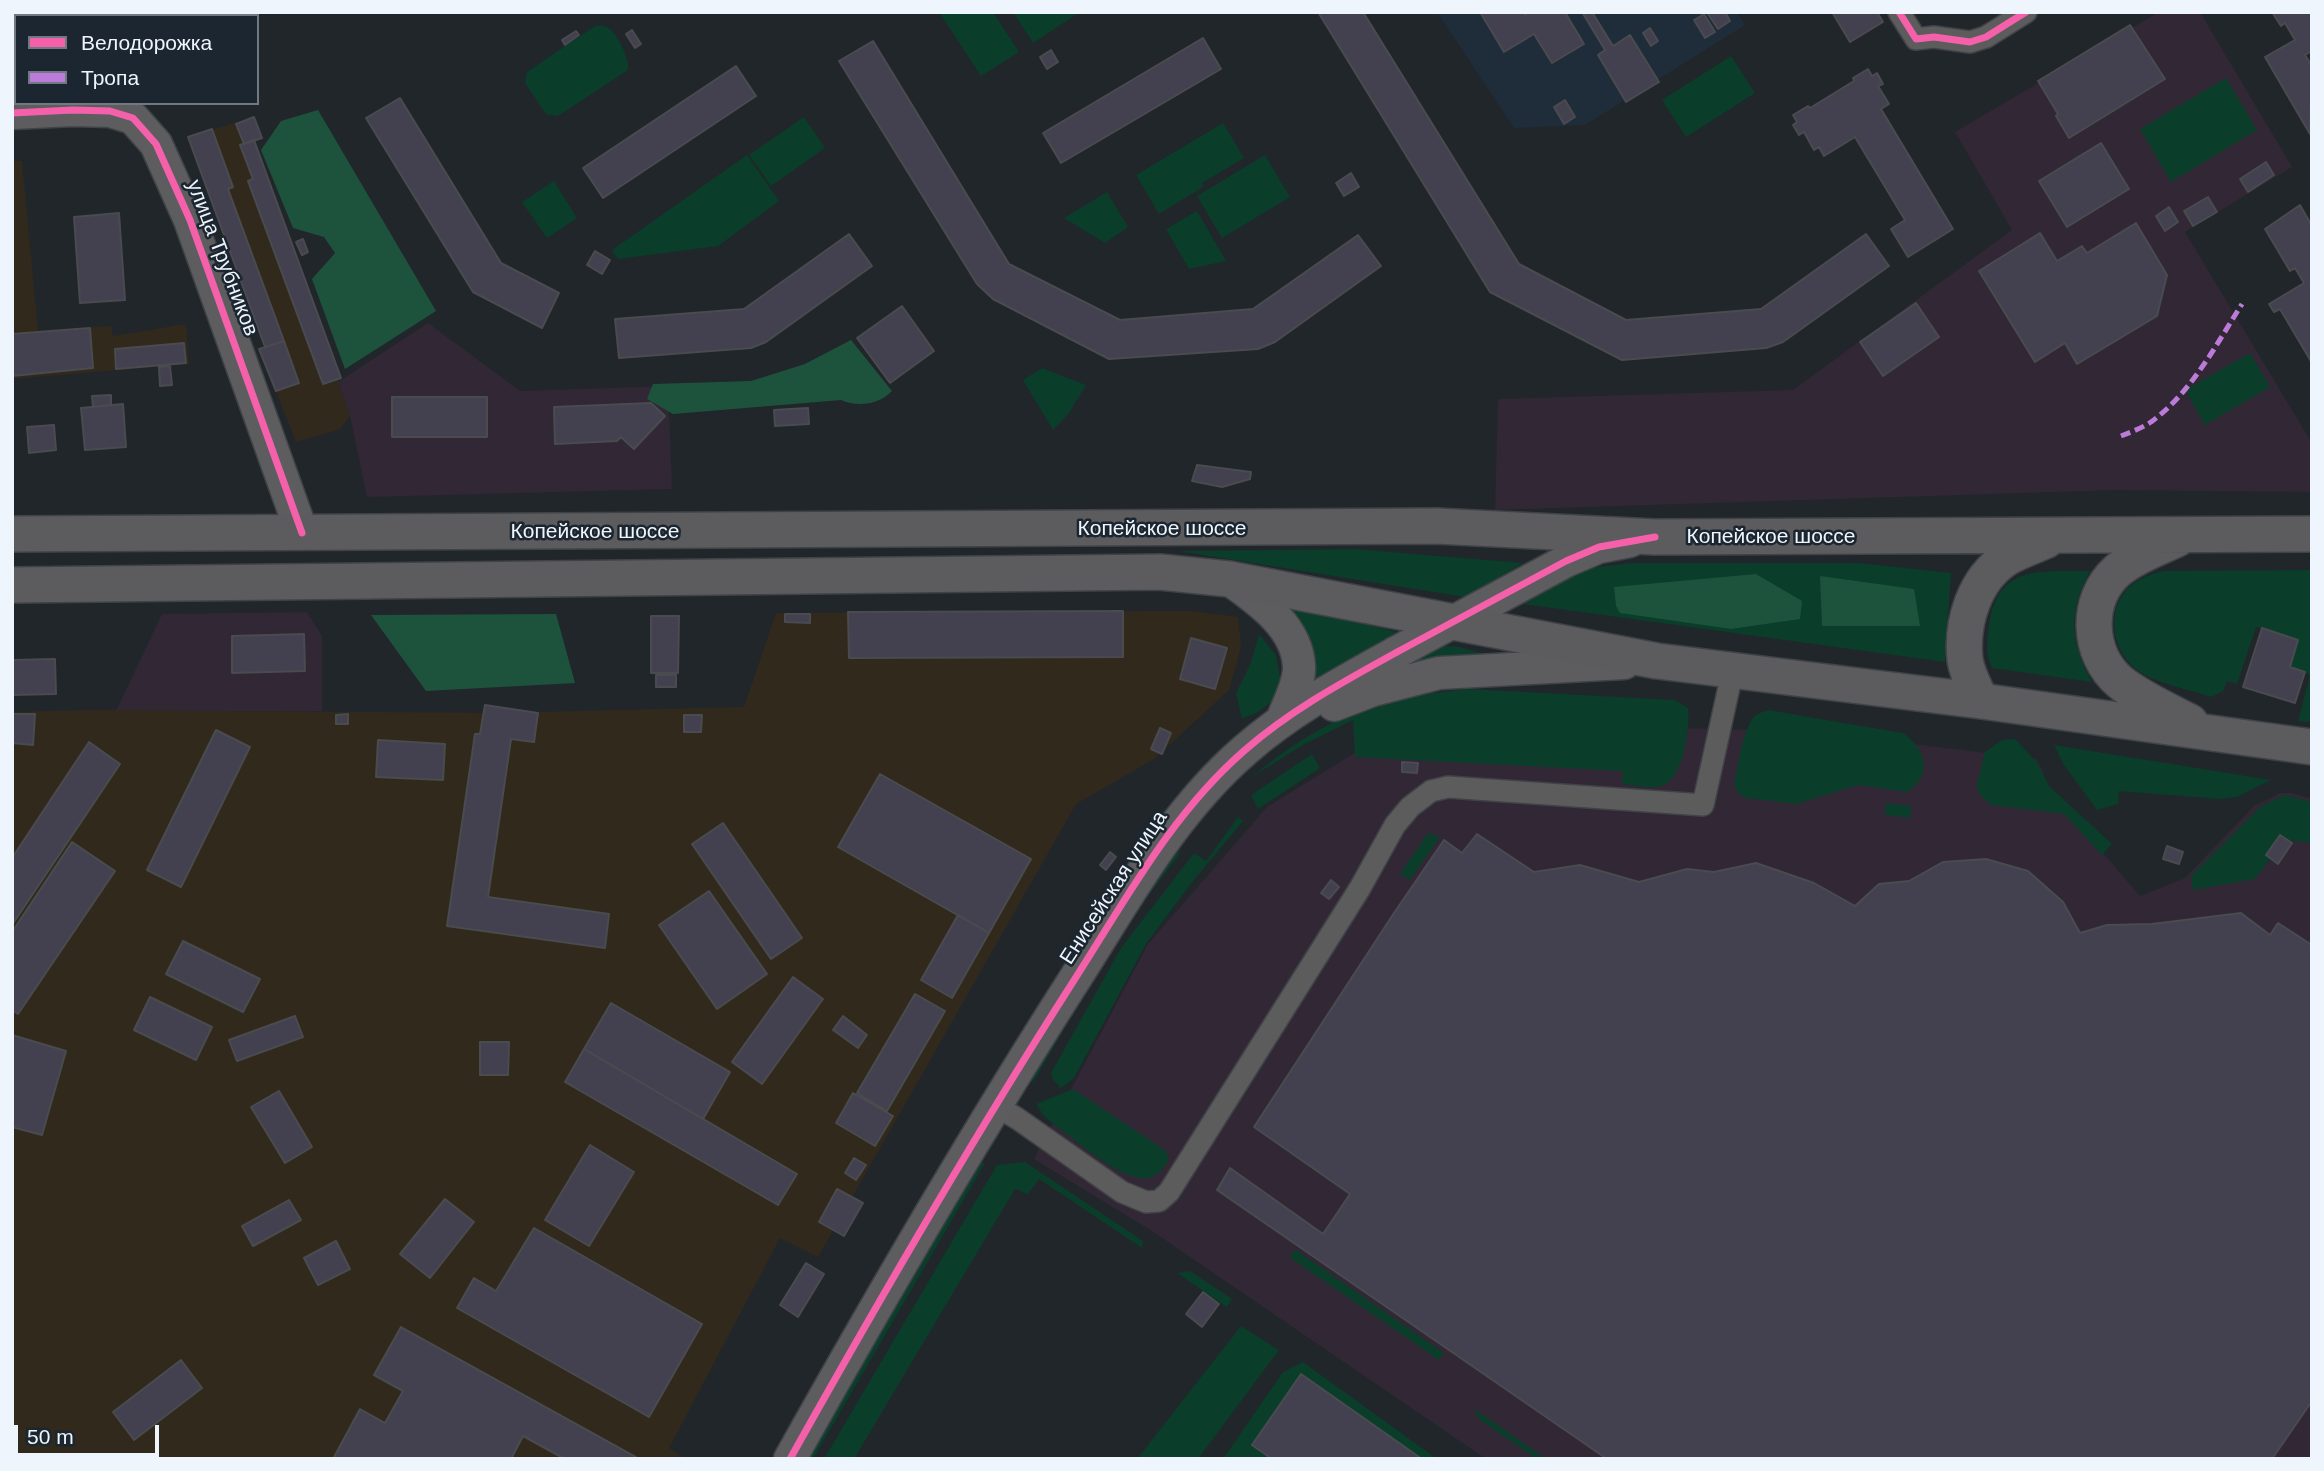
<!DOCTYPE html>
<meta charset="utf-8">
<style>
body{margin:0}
#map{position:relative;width:2324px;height:1471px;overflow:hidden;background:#21262b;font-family:Arial,sans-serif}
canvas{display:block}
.frame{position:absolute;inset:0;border:14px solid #eef5fc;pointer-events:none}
.legend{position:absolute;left:14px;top:14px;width:245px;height:91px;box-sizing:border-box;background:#1c2630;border:2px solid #707982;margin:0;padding:9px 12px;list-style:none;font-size:21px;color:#eef5fc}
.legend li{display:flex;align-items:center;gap:14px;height:35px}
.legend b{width:35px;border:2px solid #707982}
.scale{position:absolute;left:14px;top:1425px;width:145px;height:32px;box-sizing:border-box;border:4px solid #eef5fc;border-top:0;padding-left:9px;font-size:21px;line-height:24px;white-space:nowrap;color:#eef5fc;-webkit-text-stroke:5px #1c2630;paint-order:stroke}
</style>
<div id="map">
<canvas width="2324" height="1471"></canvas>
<div class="frame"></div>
<ul class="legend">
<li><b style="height:9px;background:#f560ab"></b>Велодорожка</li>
<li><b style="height:9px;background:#bd7bd9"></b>Тропа</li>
</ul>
<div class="scale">50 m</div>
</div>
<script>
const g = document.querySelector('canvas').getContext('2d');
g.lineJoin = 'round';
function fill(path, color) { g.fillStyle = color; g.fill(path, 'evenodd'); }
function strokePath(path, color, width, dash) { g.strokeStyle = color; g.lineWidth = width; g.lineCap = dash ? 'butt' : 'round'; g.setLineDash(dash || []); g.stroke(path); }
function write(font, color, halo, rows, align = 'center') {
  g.font = font + ' Arial,sans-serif'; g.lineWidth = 5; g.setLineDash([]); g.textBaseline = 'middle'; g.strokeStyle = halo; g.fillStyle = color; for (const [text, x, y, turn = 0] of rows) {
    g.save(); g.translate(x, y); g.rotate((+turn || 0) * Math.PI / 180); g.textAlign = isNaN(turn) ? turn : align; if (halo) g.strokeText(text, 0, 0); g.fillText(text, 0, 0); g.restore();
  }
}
fill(new Path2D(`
 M2159,12H2200L2292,167L2185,232L2310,440L2312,439V492L2116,490L1495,510L1498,399L1793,390L2012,230L1955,132Z
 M428,323L520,391L668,386L672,489L367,497L350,416L338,382Z
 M307,612L322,636V711H116L162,614Z
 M1405,722L1807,731L2036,759L2043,771L2047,788L2140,896L2185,878L2254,806L2281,793H2292L2312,799V1459H1486L1152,1231L1034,1159L1148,944L1267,807Z`), '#312735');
fill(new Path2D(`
 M254,117L262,138L254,141L341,378L338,382L350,416L340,429L296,442L259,349L264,347L188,137Z
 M12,161H22L38,331L111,326L113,336L186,324L189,364L12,379Z
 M1192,611L1238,617L1241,647L1229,690L1154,759L1076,804L818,1257L780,1238L669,1448L686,1459H12V712L93,710L495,713L744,707L776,613Z`), '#32291d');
fill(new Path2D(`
 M1437,12H1737L1745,25L1585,125L1514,128Z`), '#1f2c3a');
fill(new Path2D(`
 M939,12H993L1019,52L981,76Z
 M1013,12H1080L1033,43Z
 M595,26C599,26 604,25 607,27C617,32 630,60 628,70L561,114L556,116L546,114L525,83L527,72Z
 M1731,56L1755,93L1686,137L1662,100Z
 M2226,78L2257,130L2171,182L2140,129Z
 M804,117L825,148L771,186L749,155Z
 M1223,123L1244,158L1202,183L1203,187L1159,214L1136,175Z
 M747,155L779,201L718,246L618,259L612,250Z
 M1265,155L1290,197L1222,238L1197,196Z
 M554,181L577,218L547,238L522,202Z
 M1107,192L1128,227L1105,243L1064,218Z
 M1197,211L1226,261L1189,269L1166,229Z
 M2250,353L2270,387L2205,425L2185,390Z
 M1042,368L1086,385L1069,413L1053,430L1023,380Z
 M1355,549L1523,563L1465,597L1178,551Z
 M1632,563H1860L1951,573L1945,662L1516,603L1575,572L1589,568Z
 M2312,570V722L2298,721L2310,675L2290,667L2298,640L2256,627L2237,684L2227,681L2223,691L2211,697C2192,690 2158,684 2140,672C2111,653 2103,607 2133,584C2142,577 2152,574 2163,571Z
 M2090,571C2068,612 2070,642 2092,682L1992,668C1985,654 1987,639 1989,625C1998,563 2042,572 2090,571Z
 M1290,605L1400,633L1350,659L1307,686C1308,647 1310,640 1290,605Z
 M1259,634L1276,655L1280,678L1275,699L1258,712L1242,719L1236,693L1250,665Z
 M1445,646L1460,647L1487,655L1429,659L1393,668L1434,649Z
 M1468,689L1675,700L1688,708C1690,727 1684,773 1666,784C1654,791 1635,785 1622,784L1623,771L1355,757L1353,720L1303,745L1252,777C1293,742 1341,713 1393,700C1418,694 1444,692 1468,689Z
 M1768,710L1903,733C1926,748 1933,776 1907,792L1858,785L1796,804L1746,798L1739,794L1734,784C1739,764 1741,735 1753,718C1757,713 1763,712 1768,710Z
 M2015,739L2037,762L2049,786L2112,844L2102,855L2064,814L1991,805L1979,794L1977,784L1985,752L2002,740Z
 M2054,745L2271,780L2237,797L2220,799L2119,791L2118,804L2097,810L2064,765Z
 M1312,754L1320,768L1258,809L1251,795Z
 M2285,795L2312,802V843L2284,840L2255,879L2193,890L2191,876L2261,806Z
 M1886,803L1911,806L1910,818L1885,815Z
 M1238,817L1243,821L1189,886L1146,944L1074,1078L1061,1088L1053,1080L1051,1073L1121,948L1194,853L1206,861Z
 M1428,833L1440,837L1410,880L1400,874Z
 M1182,851L1116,938L1033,1083L1032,1073L1096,964L1157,879L1176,854Z
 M1073,1089L1166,1151L1169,1160C1164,1168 1159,1175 1148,1178C1123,1183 1073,1138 1052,1123L1044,1116L1036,1104Z
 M1025,1162L1143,1241L1142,1248L1039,1179L1028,1194L1015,1189L854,1459H824L997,1165Z
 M980,1163H985L813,1459H805L972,1173Z
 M1296,1250L1444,1353L1439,1360L1289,1257Z
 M1190,1271L1232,1299L1227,1307L1177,1273Z
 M1241,1326L1279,1350L1198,1459H1137Z
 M1303,1362L1437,1459H1223L1283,1372Z
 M1473,1408L1546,1459H1537L1480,1420Z`), '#0a3d2a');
fill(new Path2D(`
 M318,110L436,311L345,369L312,279L335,253L324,237L293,228L261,150L281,121Z
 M851,340L892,391C879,405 857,407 841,400L673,414L647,399L653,384L751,381L805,364Z
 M1756,574L1802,601L1800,619L1731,629L1620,613L1616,606L1614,587Z
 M1820,576L1914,589L1920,626H1822Z
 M556,614L575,683L426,691L371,615Z`), '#1d533c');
const building = new Path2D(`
 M12,12H104L105,16H16V28L12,29Z
 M1318,12H1363L1519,264L1626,320L1761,309L1866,234L1889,266L1783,342L1766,348L1622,360L1490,292Z
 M1480,12H1524L1525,15L1530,12H1569L1566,14L1584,44L1552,63L1534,34L1504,52Z
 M1582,12H1592L1613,46L1630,35L1659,82L1626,102L1598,55L1605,50Z
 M1711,12H1725L1730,21L1718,29L1708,14Z
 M1832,12H1877L1883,22L1850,42Z
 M2272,12H2312V51L2305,55L2312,66L2310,134L2265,57L2295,40L2285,23L2281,26Z
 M1704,14L1715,32L1705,38L1694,20Z
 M2130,25L2165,79L2069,138L2056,116L2058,114L2038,81Z
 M1650,28L1658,41L1651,46L1643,33Z
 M632,30L641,44L635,48L626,34Z
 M576,31L579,35L565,45L562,40Z
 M1203,38L1221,69L1061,163L1043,133Z
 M873,41L1009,264L1120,320L1253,309L1358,235L1381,266L1275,342L1258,349L1109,359L993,299L977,284L839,61Z
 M1051,50L1058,62L1047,69L1040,57Z
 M736,66L756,96L603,198L583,168Z
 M1868,69L1872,76L1877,73L1883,84L1878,86L1889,104L1881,109L1953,229L1908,257L1891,229L1905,220L1855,137L1824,156L1819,147L1814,150L1804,132L1799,135L1793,125L1797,122L1793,115L1808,106L1810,108L1854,81L1853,78Z
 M400,98L501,263L559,293L542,328L473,292L366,118Z
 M1565,100L1575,117L1564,124L1554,107Z
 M254,117L262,138L244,144L236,124Z
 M212,129L233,187L228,189L284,341L265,347L188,137Z
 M254,140L341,378L323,384L248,181L253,179L240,145Z
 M2101,143L2129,189L2067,227L2039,181Z
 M2266,162L2274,175L2248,192L2240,179Z
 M1351,173L1359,187L1344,196L1336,183Z
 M2208,197L2217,212L2193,226L2184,211Z
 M2300,205L2312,226V363L2280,309L2274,312L2269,304L2304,283L2295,268L2290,271L2265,229Z
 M2169,207L2178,222L2165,231L2156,216Z
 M119,213L125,300L80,303L74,217Z
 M2136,223L2167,275L2157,316L2077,364L2065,343L2035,362L1979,271L2040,233L2057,261L2082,246L2087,253Z
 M849,234L872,266L766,342L751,348L619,358L615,319L744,309Z
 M303,239L308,252L302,255L296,242Z
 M595,251L610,260L602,274L587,265Z
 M1916,303L1939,337L1883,376L1860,342Z
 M902,306L934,351L890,383L857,338Z
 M90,328L93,368L12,376V334Z
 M284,341L299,383L276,391L259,349Z
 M184,343L186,363L116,369L115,349Z
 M170,366L172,385L160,386L159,367Z
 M111,395V405L93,407L92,396Z
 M392,397H487V437H392Z
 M651,403L665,416L634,449L621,437L617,441L555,444L554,407Z
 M123,404L126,447L85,450L81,408Z
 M808,408L809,424L775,426L774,410Z
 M54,425L56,450L29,453L27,427Z
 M1197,465L1251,472L1250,479L1222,487L1192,481Z
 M1123,611V657L849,658L848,612Z
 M785,614H810V623L785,622Z
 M651,616H679L678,673H651Z
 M2262,628L2298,640L2290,667L2305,672L2295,703L2243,687Z
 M304,634L305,671L232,673V636Z
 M1191,638L1227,648L1215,689L1180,679Z
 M55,659L56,694L12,695V660Z
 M656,675H676V687H656Z
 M485,705L538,713L534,742L511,739L488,897L609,914L605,948L447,926L475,734H480Z
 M12,714H35L33,745L12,743Z
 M348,714V724H336V715Z
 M684,715H702L701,732H684Z
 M1160,728L1171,733L1162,754L1151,749Z
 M216,730L250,747L181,887L147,870Z
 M378,740L445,744L443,780L376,777Z
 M89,742L120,764L12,925V858Z
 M1402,762L1418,763L1417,773L1402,772Z
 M880,774L1031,859L989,933L838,847Z
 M723,823L802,938L771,959L692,844Z
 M1477,834L1534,872L1580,865L1639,882L1687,869L1714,872L1756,863L1814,883L1855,906L1879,884L1909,881L1943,862L1986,859L2028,871L2063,902L2080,933L2107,925L2152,924L2241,913L2270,935L2278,923L2312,945V1401L2272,1459H1607L1217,1190L1230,1168L1323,1234L1350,1194L1254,1127L1394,913L1444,840L1462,853Z
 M2280,835L2292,843L2278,864L2266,855Z
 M72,842L115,871L18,1014L12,1010V932Z
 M2167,846L2183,852L2179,864L2163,859Z
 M1110,852L1116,857L1106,870L1100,865Z
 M1331,880L1339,887L1329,899L1321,893Z
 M709,891L767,974L717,1009L659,925Z
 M958,915L989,933L952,998L921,980Z
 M183,941L260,979L243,1012L166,974Z
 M793,977L823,999L762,1084L732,1062Z
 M915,994L945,1011L887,1111L857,1093Z
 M150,997L212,1027L196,1060L134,1030Z
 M611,1003L730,1072L703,1119L584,1049Z
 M295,1016L303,1037L237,1061L229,1040Z
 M843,1016L867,1035L858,1048L833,1030Z
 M12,1035L66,1051L42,1135L12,1127Z
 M480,1042H509L508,1075H480Z
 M584,1049L797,1174L778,1205L565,1082Z
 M279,1091L312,1147L285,1163L251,1107Z
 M853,1093L893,1116L875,1146L836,1123Z
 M590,1145L634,1172L589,1246L545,1220Z
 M854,1158L866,1165L856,1180L845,1173Z
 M837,1189L863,1203L844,1236L819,1222Z
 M445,1199L474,1222L430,1278L400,1254Z
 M289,1200L301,1220L253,1246L242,1226Z
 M534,1228L702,1324L649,1417L457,1308L474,1278L496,1291Z
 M336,1241L350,1269L318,1285L304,1258Z
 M806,1263L824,1274L798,1317L780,1305Z
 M1203,1292L1219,1304L1202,1327L1186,1314Z
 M401,1327L636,1457L635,1459H565L523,1436L511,1459H333L360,1409L385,1423L403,1391L374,1375Z
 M181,1360L202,1388L134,1440L113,1412Z
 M1301,1374L1422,1459H1272L1252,1445Z`);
fill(building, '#43414f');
strokePath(building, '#494b4f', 2);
const street = new Path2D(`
 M1899,12L1916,39L1934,37L1970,42L1986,37L2026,12
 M995,1105L1018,1119L1122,1192L1146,1202L1159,1201L1169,1192L1360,888L1395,825L1410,807L1431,791L1448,787L1703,805L1733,669`);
const secondary = new Path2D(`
 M12,113L73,110L110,111L133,118L156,144L190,220L302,533
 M1229,579C1258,600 1297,626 1299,666C1300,683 1289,702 1283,718
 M1334,705L1373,690L1439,673L1624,663
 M790,1459C880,1298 972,1140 1071,985C1124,903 1170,815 1245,750C1292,709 1345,681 1399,651C1455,621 1510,591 1566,561L1599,547L1630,541`);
const primary = new Path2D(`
 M12,534L1436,526L1655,537L2312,534
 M2179,538C2159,548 2134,556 2117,571C2085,600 2087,654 2120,682C2140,698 2167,710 2190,722
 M12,585L1160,572L1229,579L1657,661L1981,701L2312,747
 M1981,701C1975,688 1967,674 1965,660C1961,623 1974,579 2007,558C2019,551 2034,546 2047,540`);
strokePath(street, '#3f4347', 24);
strokePath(secondary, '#3f4347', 35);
strokePath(primary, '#3f4347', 38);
strokePath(street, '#5c5c5c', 21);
strokePath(secondary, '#5d5d5f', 32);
strokePath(primary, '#5c5c5e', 35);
strokePath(new Path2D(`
 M2121,436C2131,432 2142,428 2151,422C2191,393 2216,345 2242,304`), '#bd7bd9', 5, [10, 5]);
strokePath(new Path2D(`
 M1899,12L1916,39L1934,37L1970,42L1986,37L2026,12
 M12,113L73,110L110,111L133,118L156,144L190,220L302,533
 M790,1459C880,1298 972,1140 1071,985C1124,903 1170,815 1245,750C1292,709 1345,681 1399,651C1455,621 1510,591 1566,561L1599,547L1655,537`), '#f560ab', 7);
write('21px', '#eef5fc', '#1c2630', [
 ["улица Трубников",222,258,69],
 ["Копейское шоссе",1162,529],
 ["Копейское шоссе",595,532],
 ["Копейское шоссе",1771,537],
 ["Енисейская улица",1114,888,-57]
]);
</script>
